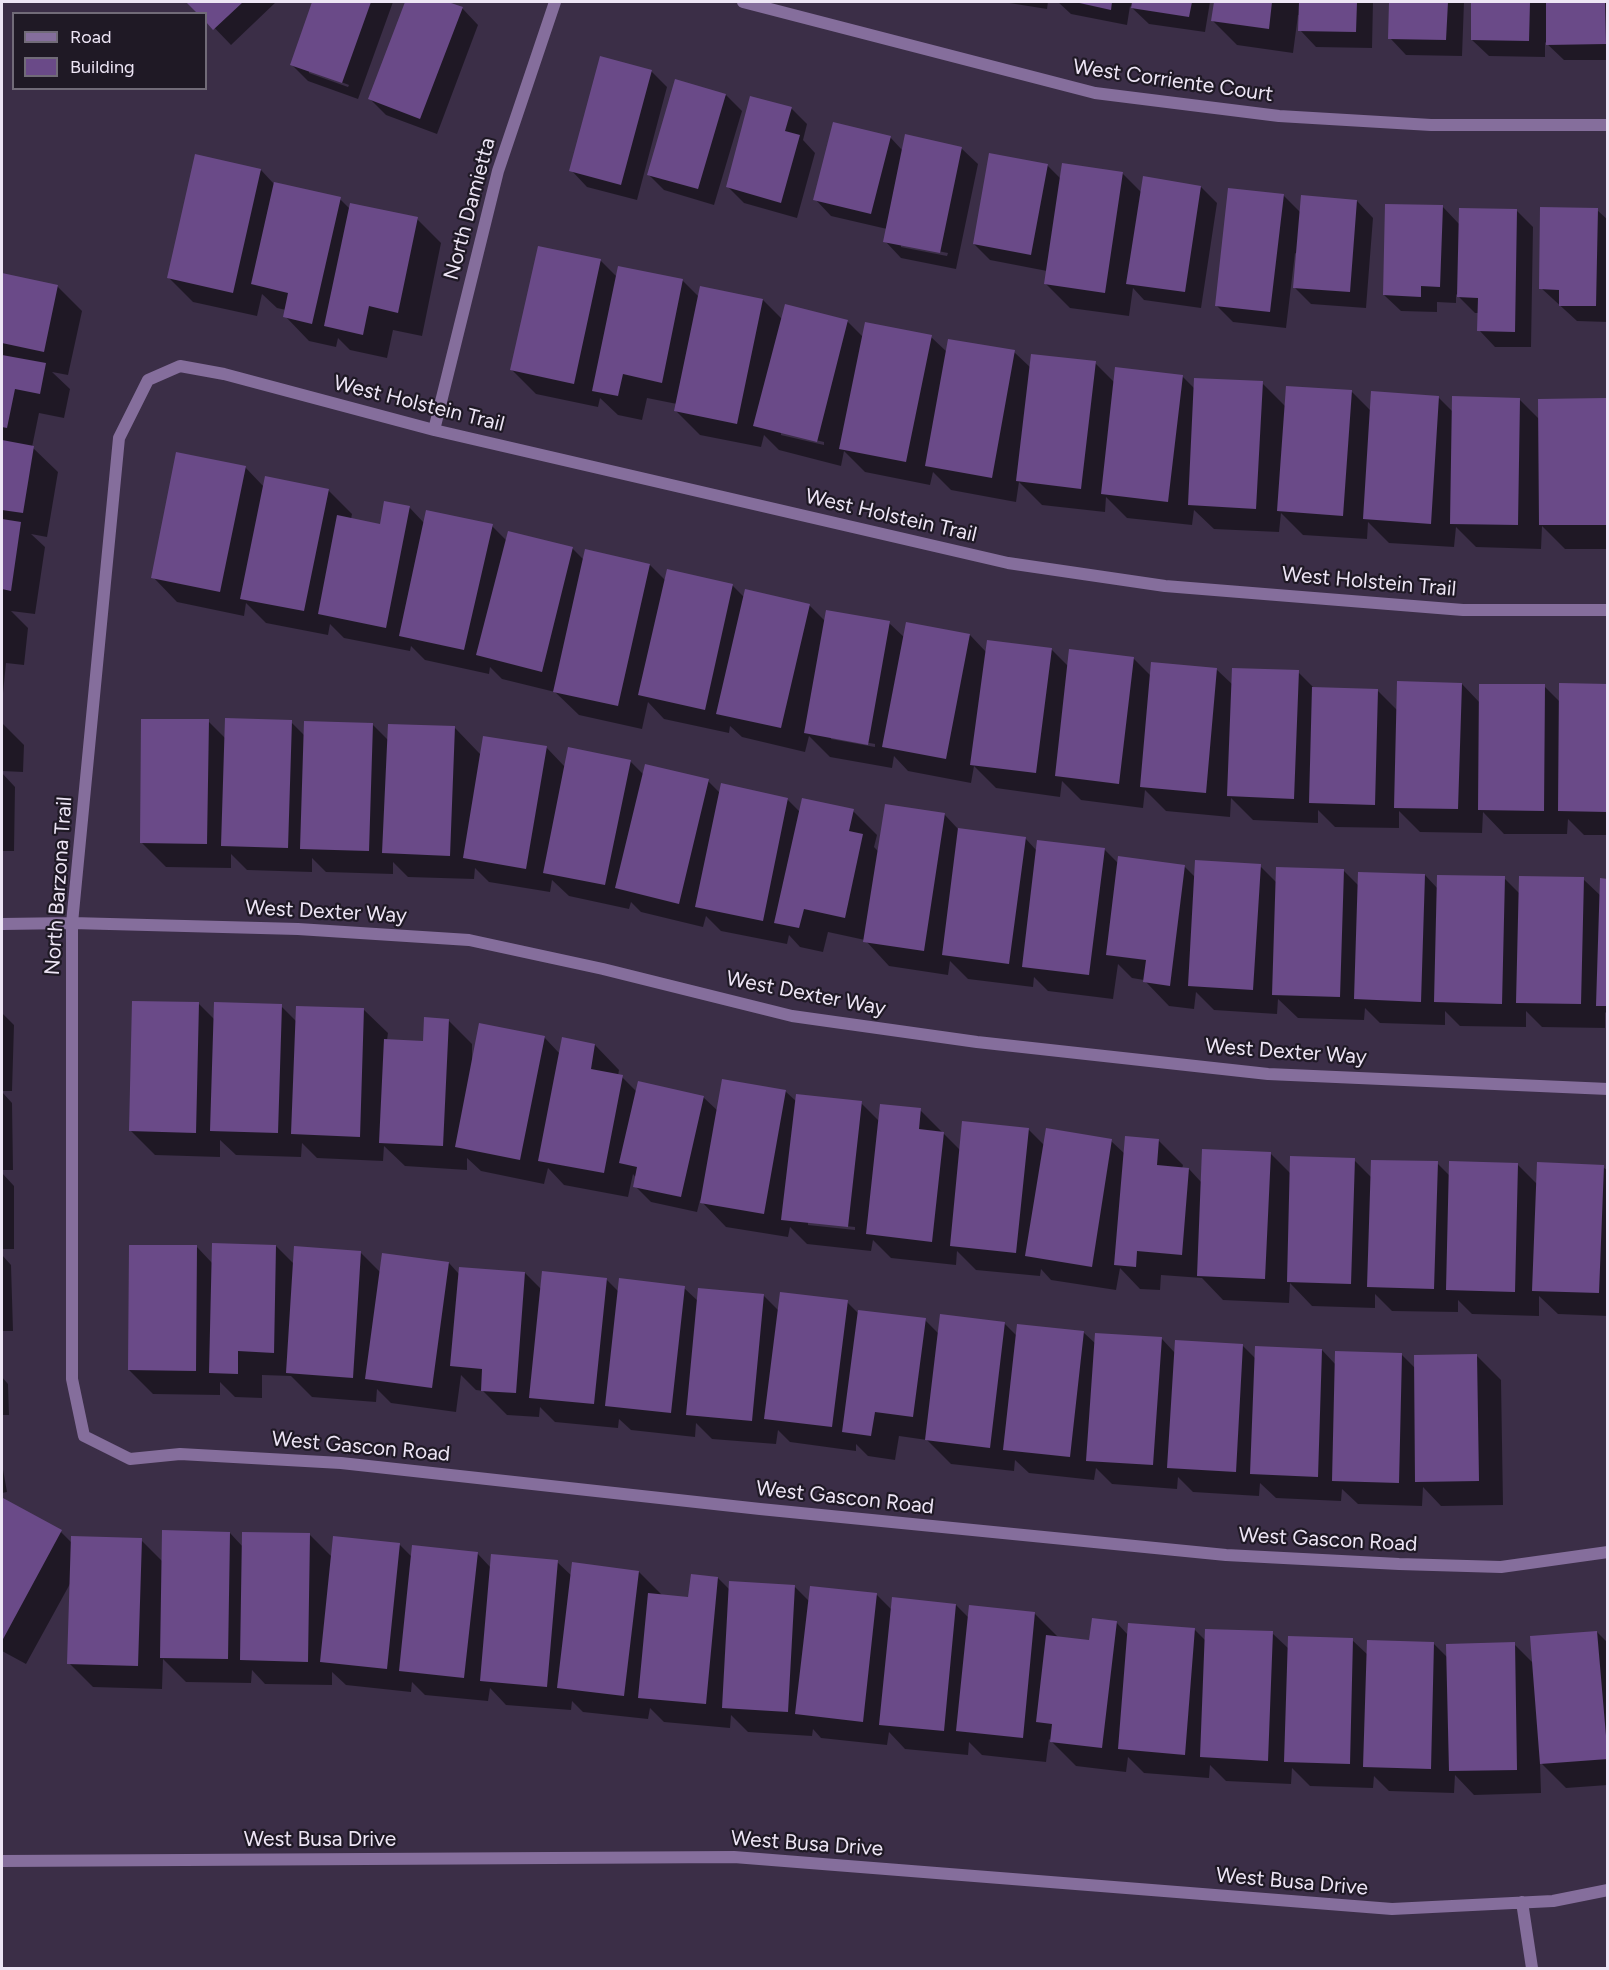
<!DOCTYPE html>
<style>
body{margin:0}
#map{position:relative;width:1609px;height:1970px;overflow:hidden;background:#3b2e47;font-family:Figtree,sans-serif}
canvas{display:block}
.frame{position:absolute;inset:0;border:3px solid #ede5f5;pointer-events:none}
.legend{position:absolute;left:12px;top:12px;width:195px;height:78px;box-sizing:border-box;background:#1f1925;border:2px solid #716b78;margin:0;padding:8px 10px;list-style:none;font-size:18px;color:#ede5f5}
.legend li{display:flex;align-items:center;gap:12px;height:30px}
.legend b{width:30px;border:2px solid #716b78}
</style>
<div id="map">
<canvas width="1609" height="1970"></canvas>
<div class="frame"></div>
<ul class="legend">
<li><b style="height:8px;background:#856e9c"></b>Road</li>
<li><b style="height:16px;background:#6a4a88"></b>Building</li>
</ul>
</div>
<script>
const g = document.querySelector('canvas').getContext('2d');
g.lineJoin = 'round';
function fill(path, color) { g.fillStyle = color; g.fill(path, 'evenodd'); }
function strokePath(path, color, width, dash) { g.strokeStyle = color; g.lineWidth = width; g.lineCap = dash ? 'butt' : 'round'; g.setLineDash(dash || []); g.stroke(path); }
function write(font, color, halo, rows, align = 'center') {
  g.font = font + ' Figtree,sans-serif'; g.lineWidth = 4.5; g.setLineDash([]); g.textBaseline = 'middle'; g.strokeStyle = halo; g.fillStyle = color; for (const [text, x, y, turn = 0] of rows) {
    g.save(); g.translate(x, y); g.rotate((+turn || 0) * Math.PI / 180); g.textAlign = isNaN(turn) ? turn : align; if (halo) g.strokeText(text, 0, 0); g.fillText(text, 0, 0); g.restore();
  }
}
fill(new Path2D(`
 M188,2H276L231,45L206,19V14H200Z
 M314,2H393L358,99L308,81L291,64ZM309,70L349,85L348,87L309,73Z
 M407,2H444L462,8L478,25L437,134L386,115L370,99Z
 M1003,2H1048L1047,9Z
 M1058,2H1210L1205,32L1149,24L1130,6L1127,25L1071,14Z
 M1215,2H1373L1372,48L1316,47L1300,30V15H1298L1293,53L1237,45L1213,21Z
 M1391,2H1464L1462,56L1406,55L1390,38Z
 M1473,2H1608V60H1564L1545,42V57L1489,56L1472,40Z
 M651,71L667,87L637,200L587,187L571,170Z
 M726,95L742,111L714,205L664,190L648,174Z
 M791,108L807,124L803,140L815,153L797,218L744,203L728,187Z
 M890,137L903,151L961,148L978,164L956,269L901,258L885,241L887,229L831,216L815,199ZM901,244L948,253L947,256L901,247Z
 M1047,165L1061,179L1122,173L1142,193L1201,187L1217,203L1201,308L1144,300L1133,288L1129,316L1070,308L1045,283L1047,271L990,260L974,244Z
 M261,170L274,184L340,199L350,209L417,219L441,243L422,336L393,330L387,358L350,350L338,338L336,347L309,341L285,316L286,310L277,308L262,294L257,316L193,302L168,277Z
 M1283,195L1301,213L1357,201L1373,218L1366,308L1311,304L1295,288L1297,254L1295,253L1286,328L1233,322L1216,305Z
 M1442,206L1460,225L1516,210L1533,227L1531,347H1495L1479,330V313H1475L1456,294V303L1437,302V312L1401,311L1384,295Z
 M1597,210L1608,220V322L1577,321L1541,288Z
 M539,247L601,261L617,277L619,267L683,281L699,297L763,300L782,319L847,321L863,337H931L947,352H1014L1031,368L1095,363L1115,383L1182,376L1195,389L1262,383L1286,407L1352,392L1371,411L1438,397L1454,413L1519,399L1539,419L1605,400L1608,402V549H1565L1542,526L1541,549L1476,547L1456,527L1454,547L1389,543L1368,522L1367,539L1303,535L1281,513L1279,532L1214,529L1194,510L1192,525L1127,518L1106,497L1105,512L1042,505L1019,482L1016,502L951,490L933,472L930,485L865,472L844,451L841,466L779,450L764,435L761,447L700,435L676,411L677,404L647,398L642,420L618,415L600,398L598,407L536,394L512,370ZM781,432L824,442V445L781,435Z
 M2,275L57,286L82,311L68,375L52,372L70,389L64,418L39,413L32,447L58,472L47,537L31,534L45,547L35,614L11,611L28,628L24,665L6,663L3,693Z
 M245,467L264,487L328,490L352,514L351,519L381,525L409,507L425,524L492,526L507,541L572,548L584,560L650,565L666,581L668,571L733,586L744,597L809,605L825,621L889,623L905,638L970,635L987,653L1052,650L1069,667L1133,658L1151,676L1216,669L1233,685L1298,672L1315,689L1377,690L1398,711L1462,684L1480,703L1544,686L1561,703L1608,685V835H1584L1568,819L1567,834H1504L1483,812L1482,833L1420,832L1399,811V828L1335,827L1318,810V823L1253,820L1231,798L1230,817L1166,811L1145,790L1143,808L1081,800L1062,781L1060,797L996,788L974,766L971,783L908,771L894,756L892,768L830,757L809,736L805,752L742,737L730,726L729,733L664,719L648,702L642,729L579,715L555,692L502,679L490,667L489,674L425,660L411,646L410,651L344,638L330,624L328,635L266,623L246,603L244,616L177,602L153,577ZM831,736L875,744V747L831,739Z
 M208,721L226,739L291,722L305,736L372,724L389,741L455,728L481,755L546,747L565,767L630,761L644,775L708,781L720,793L787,799L800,812L853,811L877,835L874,847L879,852L944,814L959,830L1025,838L1037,851L1104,849L1118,863L1184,866L1196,878L1260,866L1277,883L1344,871L1359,886L1425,875L1438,889L1504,878L1520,894L1583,879L1601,896L1608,880V1015L1605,1012V1028L1542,1027L1526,1011V1027L1460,1026L1445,1011V1025L1380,1023L1365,1008L1364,1020L1298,1018L1278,999L1277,1014L1214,1010L1196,992L1194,1009L1169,1006L1144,980L1132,978L1118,964L1113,999L1048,991L1034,977L1033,987L968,979L950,961L948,975L889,966L865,940L828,932L823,952L800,947L789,935L787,944L721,931L706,916L703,927L641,912L631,902L629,909L569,896L552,880L550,892L489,882L475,868L474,879L408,877L393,862V874L326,872L312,858V872L247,870L231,854V868L166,867L142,843Z
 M2,723L24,745L23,772L2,771Z
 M2,773L15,787L14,851H2Z
 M199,1004L215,1020L281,1006L296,1021L363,1009L388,1033L387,1040L424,1042L448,1020L472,1044V1059H474L544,1037L560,1054L595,1045L619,1070L618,1076L622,1077L637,1092L703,1097L718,1111L785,1091L797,1102L861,1103L879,1121L920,1110L961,1151L1028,1129L1045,1146L1111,1141L1125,1154L1158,1140L1183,1165L1182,1169H1189L1202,1183L1270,1153L1291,1174L1354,1160L1372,1178L1437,1163L1450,1176L1517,1164L1538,1185L1603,1167L1608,1171V1316L1558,1314L1539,1296V1316L1472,1314L1458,1300V1312L1392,1311L1375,1294V1308L1312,1306L1290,1283L1289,1303L1223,1300L1202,1278L1161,1275L1160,1290L1140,1289L1120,1268L1116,1290L1051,1280L1041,1269L1040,1276L976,1270L957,1251L956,1265L891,1258L873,1240L871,1251L807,1244L790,1227L788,1237L726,1227L700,1200L697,1212L651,1202L635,1186L636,1178L633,1174L628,1197L564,1185L548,1168L544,1184L481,1171L467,1158V1170L405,1166L384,1146L383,1161L317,1158L302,1143L301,1157L236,1155L220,1140V1157L155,1155L130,1130ZM808,1222L855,1227V1230L808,1225Z
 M2,1013L14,1025L12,1091H2Z
 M2,1092L12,1103L13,1170H2Z
 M2,1173L14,1186V1249H2Z
 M276,1246L295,1265L360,1252L381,1273L449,1263L459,1274L525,1273L542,1290L606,1279L619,1292L684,1288L698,1301L763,1295L779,1311L847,1302L859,1314L925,1320L939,1334L1004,1323L1017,1336L1083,1332L1096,1344L1162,1339L1175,1353L1243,1346L1256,1359L1322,1350L1336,1365L1402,1355L1416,1369L1477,1356L1501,1380L1503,1505L1441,1506L1423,1487L1422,1506L1358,1504L1342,1489L1341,1501L1276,1498L1260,1483L1259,1496L1193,1492L1178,1477L1177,1489L1112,1484L1096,1468L1094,1480L1029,1473L1015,1460L1014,1471L951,1464L927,1440L899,1436L895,1460L868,1456L856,1444V1451L790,1442L778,1430L776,1444L712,1439L696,1423L695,1437L631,1430L619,1419L618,1428L555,1422L540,1407L539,1417L507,1415L483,1391L476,1390L461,1375L456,1412L391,1403L377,1389L376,1402L312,1397L291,1376L262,1375V1398L235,1397L220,1382V1395L153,1394L129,1370L197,1247L213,1264Z
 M2,1255L11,1265L13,1331H2Z
 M2,1377L8,1384L9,1415H2Z
 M2,1464L7,1492L2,1493Z
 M3,1500L61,1532L72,1543L141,1540L163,1562L230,1533L243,1547L310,1535L332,1557L400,1545L413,1558L477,1553L491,1568L557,1562L572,1576L639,1572L663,1596L690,1599L718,1578L730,1590L794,1586L809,1601L877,1595L892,1610L956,1605L969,1618L1034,1613L1059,1638L1091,1642L1116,1622L1128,1635L1195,1630L1206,1641L1272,1633L1289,1649L1352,1640L1368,1655L1433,1643L1448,1658L1514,1644L1533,1663L1597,1632L1608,1643V1785L1566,1788L1540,1762L1541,1793L1474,1795L1455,1775L1454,1793L1389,1791L1374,1776L1373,1788L1310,1786L1292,1768L1291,1784L1226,1781L1210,1765L1209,1778L1144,1773L1128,1757L1126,1772L1076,1766L1049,1739L1046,1762L982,1755L969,1742L968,1755L905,1749L889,1732L887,1745L821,1738L813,1729L812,1736L748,1732L731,1715L730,1728L664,1722L650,1708L648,1719L583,1712L572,1701L571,1710L506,1705L490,1688L488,1701L425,1695L412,1682L411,1692L346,1685L332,1672V1685L265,1684L252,1670L251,1683L186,1682L163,1659L162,1689L93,1687L69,1663L71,1582L26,1664L2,1651V1503Z`), '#0007');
fill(new Path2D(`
 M186,2H243L213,30L206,22V14H198Z
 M312,2H371L342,83L290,65Z
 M405,2H448L463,7L420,119L368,99Z
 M1075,2H1112L1111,10Z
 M1132,2H1192L1189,17L1131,8Z
 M1214,2H1272L1269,29L1211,21Z
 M1299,2H1357L1356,32L1298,31Z
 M1389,2H1448L1446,40L1388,39Z
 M1471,2H1530L1529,41L1471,40Z
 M1546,2H1605L1606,44L1546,45Z
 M600,56L652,70L621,185L569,171Z
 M675,79L726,94L698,189L647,175Z
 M750,96L792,107L785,131L800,135L781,203L726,187Z
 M833,122L891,136L871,214L813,200Z
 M905,134L962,147L940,253L883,242Z
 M989,153L1048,164L1031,255L973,244Z
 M195,154L261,169L233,293L167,278Z
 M1062,163L1123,172L1105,293L1044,284Z
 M1143,176L1201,186L1185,292L1126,284Z
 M274,182L341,197L312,324L283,317L288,293L251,284Z
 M1228,188L1284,194L1270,312L1215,306Z
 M1301,195L1357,200L1350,292L1293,288Z
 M350,203L418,217L398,313L369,306L363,335L324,326Z
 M1385,204L1443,205L1440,287L1421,286V297L1383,295Z
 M1540,207L1598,208L1596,306H1559V290L1539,289Z
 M1459,208L1517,209L1515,332L1477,331L1478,298L1457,297Z
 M538,246L601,259L574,384L510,370Z
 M618,266L683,279L662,383L623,374L618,396L592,391Z
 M2,273L58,285L44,352L2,343Z
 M700,286L763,299L737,424L674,411Z
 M785,304L848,320L817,442L753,426Z
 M865,322L932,335L906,462L839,449Z
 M948,339L1015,350L992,478L925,466Z
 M1031,354L1096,361L1081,489L1016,481Z
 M2,355L46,363L40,394L15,389L7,428L2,427Z
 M1115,367L1183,375L1168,502L1101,494Z
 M1194,378L1263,381L1256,509L1188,505Z
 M1286,386L1352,390L1343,516L1277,511Z
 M1371,391L1439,396L1431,524L1363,519Z
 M1452,396L1520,398L1518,525L1450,524Z
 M1606,398L1607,525H1539L1538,399Z
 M2,440L34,446L23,513L2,510Z
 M176,452L246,466L220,592L151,578Z
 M265,476L329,489L304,611L240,599Z
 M384,501L410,506L386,628L318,614L337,515L380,524Z
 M426,510L493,524L464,650L399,636Z
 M2,519L21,522L11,591L2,589Z
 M508,531L573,547L542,672L476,655Z
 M585,549L650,564L618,706L553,692Z
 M667,569L733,584L705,710L638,695Z
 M745,589L810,604L781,728L716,714Z
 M826,610L890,621L868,745L804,733Z
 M906,622L970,634L946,759L882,747Z
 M987,640L1052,648L1036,773L970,765Z
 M1069,649L1134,657L1119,784L1055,776Z
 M1151,662L1217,668L1206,793L1140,787Z
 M1232,668L1299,670L1294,799L1227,796Z
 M1397,681L1462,683L1458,809L1394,808Z
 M1559,683L1608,684V812L1558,811Z
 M1479,684H1545L1544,811L1478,810Z
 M1312,687L1378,689L1375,805L1309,803Z
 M225,718L292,720L288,848L221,846Z
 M141,719H209L207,844L140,843Z
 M304,721L373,723L369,851L300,849Z
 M388,724L455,726L450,856L382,853Z
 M483,736L547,746L526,869L463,858Z
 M568,747L631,760L605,885L543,873Z
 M645,764L709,779L679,904L615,888Z
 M721,783L788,798L763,921L695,907Z
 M802,798L854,809L849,831L863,834L845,918L804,909L799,928L774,923Z
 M885,804L945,813L924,951L863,942Z
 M958,828L1026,837L1009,964L942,955Z
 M1037,840L1105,848L1089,975L1022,967Z
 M1118,856L1185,865L1170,986L1143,982L1146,960L1106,955Z
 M1195,860L1261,864L1253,990L1188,986Z
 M1276,867L1344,869L1340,997L1272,995Z
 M1358,872L1425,874L1421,1002L1354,999Z
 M1437,875L1505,876L1502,1004L1434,1002Z
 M1519,876L1584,877L1581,1004L1516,1003Z
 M1600,878L1608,879V1006H1596Z
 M132,1001L199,1002L196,1133L129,1131Z
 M214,1002L282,1004L278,1133L210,1131Z
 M296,1006L364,1008L360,1137L291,1134Z
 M424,1017L449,1019L443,1146L379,1143L384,1039L423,1041Z
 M479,1023L545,1036L520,1160L455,1147Z
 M562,1037L595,1044L591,1069L623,1075L604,1173L538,1161Z
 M722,1079L786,1090L764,1214L700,1203Z
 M638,1081L704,1096L681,1197L633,1187L637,1167L619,1163Z
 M796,1094L862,1101L848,1227L781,1220Z
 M880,1104L921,1108L919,1129L944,1132L932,1242L866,1234Z
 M962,1121L1029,1128L1016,1253L950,1246Z
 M1046,1128L1112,1139L1092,1267L1025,1256Z
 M1125,1136L1159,1139L1157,1165L1189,1168L1182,1255L1137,1251L1136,1267L1114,1265Z
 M1202,1149L1271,1152L1265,1279L1197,1276Z
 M1290,1156L1355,1158L1351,1284L1287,1282Z
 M1371,1160L1438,1161L1434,1289L1367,1287Z
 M1449,1161L1518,1163L1515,1292L1446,1290Z
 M1537,1162L1604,1165L1599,1293L1532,1291Z
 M212,1243L276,1245L274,1353L238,1351V1374L209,1373Z
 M129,1245H197L196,1371L128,1370Z
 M294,1246L361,1251L353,1378L286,1373Z
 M382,1253L449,1262L432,1388L365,1379Z
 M459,1267L525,1272L516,1393L481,1391L482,1369L450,1366Z
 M542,1271L607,1278L594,1404L529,1398Z
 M619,1278L685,1286L671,1413L605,1406Z
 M698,1288L764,1294L752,1421L686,1415Z
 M780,1292L848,1300L832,1427L764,1419Z
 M858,1310L926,1318L913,1417L875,1412L871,1436L842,1432Z
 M940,1314L1005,1322L990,1448L925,1440Z
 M1017,1324L1084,1331L1070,1457L1003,1450Z
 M1095,1333L1162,1337L1153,1465L1086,1461Z
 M1175,1340L1243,1344L1236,1472L1167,1468Z
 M1255,1346L1322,1349L1318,1477L1250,1474Z
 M1335,1351L1402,1353L1399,1483L1332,1481Z
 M1477,1354L1479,1481L1415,1482L1414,1355Z
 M3,1498L62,1530L2,1641V1500Z
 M162,1530L230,1532L228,1659L160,1658Z
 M242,1532L310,1533L308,1662L240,1660Z
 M71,1536L142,1538L138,1666L67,1664Z
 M333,1536L400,1543L387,1669L320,1662Z
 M412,1545L478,1552L464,1678L399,1671Z
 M491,1554L558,1560L547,1687L480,1681Z
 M572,1562L639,1571L624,1696L557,1688Z
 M691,1574L718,1577L706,1704L638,1698L648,1593L688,1597Z
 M729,1581L795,1585L788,1712L722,1708Z
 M810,1586L877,1593L863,1722L795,1714Z
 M892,1597L956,1604L944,1731L879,1725Z
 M969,1605L1035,1612L1023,1738L956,1731Z
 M1092,1618L1117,1621L1102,1748L1050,1742L1052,1724L1036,1722L1046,1635L1089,1640Z
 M1128,1623L1195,1628L1185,1755L1118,1749Z
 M1205,1629L1273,1631L1268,1761L1200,1757Z
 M1597,1631L1608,1759L1540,1764L1530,1636Z
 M1288,1636L1353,1638L1350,1764L1284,1762Z
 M1367,1640L1434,1642L1431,1769L1363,1767Z
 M1515,1642L1517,1770L1449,1771L1446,1644Z`), '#6a4a88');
strokePath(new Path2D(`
 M743,2L1095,93L1279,116L1431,125H1608
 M434,430L498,171L555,2
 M1608,610H1463L1165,586L1008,563L434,430L224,374L180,366L148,380L119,438L72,923V1379L84,1436L130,1459L180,1454L341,1463L760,1509L1226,1555L1399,1564L1501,1567L1608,1552
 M2,924L72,923L298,929L469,940L603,969L792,1016L977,1042L1268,1074L1608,1089
 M2,1861L734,1857L1392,1909L1553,1901L1608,1890
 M1522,1902L1532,1968`), '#856e9c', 12);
write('21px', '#ede5f5', '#1f1925', [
 ["West Corriente Court",1173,81,8],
 ["North Damietta",470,209,-75],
 ["West Holstein Trail",419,404,14],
 ["West Holstein Trail",891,516,13],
 ["West Holstein Trail",1369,582,5],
 ["North Barzona Trail",59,886,-86],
 ["West Dexter Way",326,912,3],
 ["West Dexter Way",806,994,11],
 ["West Dexter Way",1286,1052,4],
 ["West Gascon Road",361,1447,5],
 ["West Gascon Road",845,1498,6],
 ["West Gascon Road",1328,1540,3],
 ["West Busa Drive",320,1840],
 ["West Busa Drive",807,1844,4],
 ["West Busa Drive",1292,1882,5]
]);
</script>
